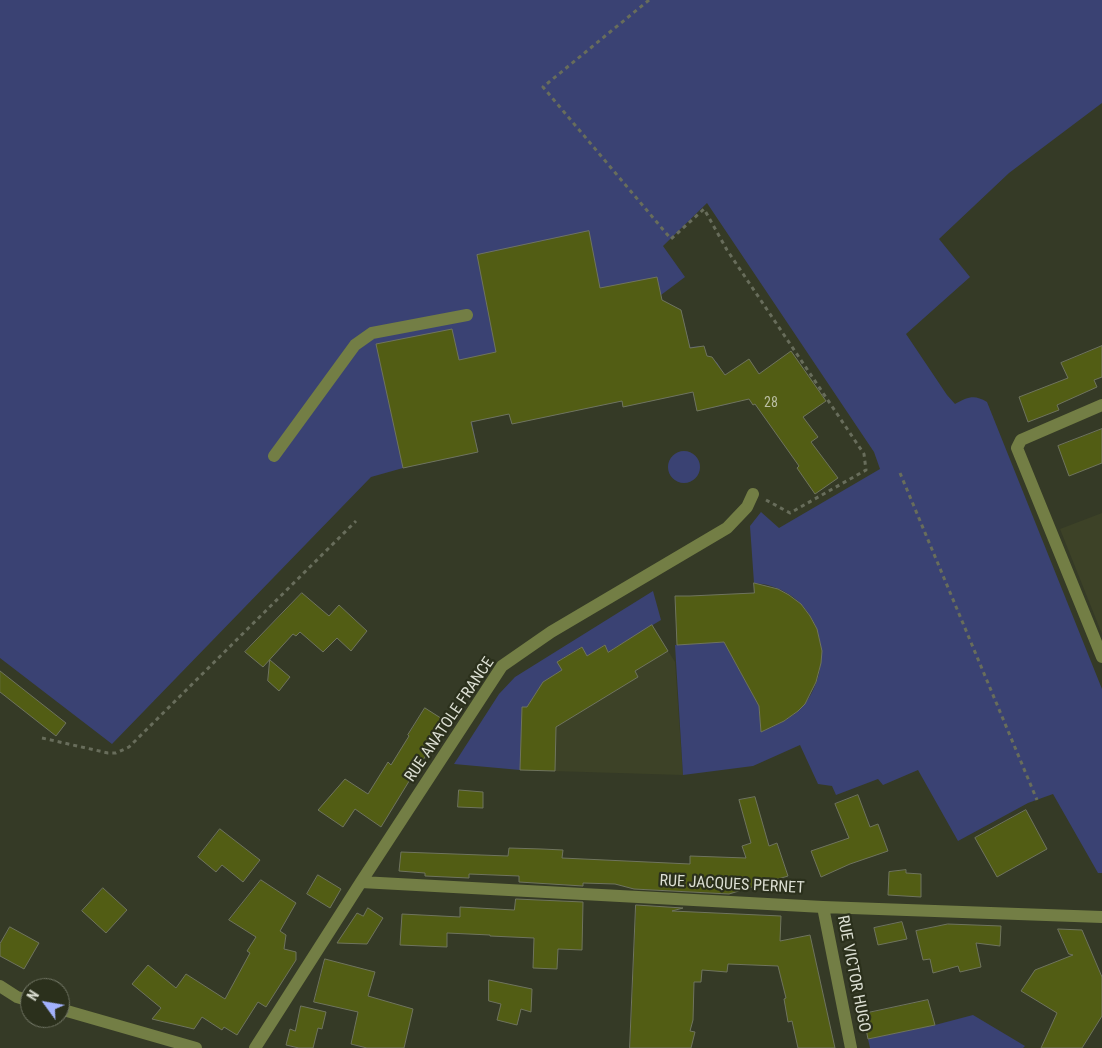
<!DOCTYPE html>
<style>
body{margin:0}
#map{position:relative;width:1102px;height:1048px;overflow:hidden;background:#353a26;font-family:"Roboto Condensed",sans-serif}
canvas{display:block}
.north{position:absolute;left:20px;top:978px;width:50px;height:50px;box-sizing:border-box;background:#2b301c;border:1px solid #727665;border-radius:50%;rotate:302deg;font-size:14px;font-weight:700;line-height:20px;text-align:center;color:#dcdfd3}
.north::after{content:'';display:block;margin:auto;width:18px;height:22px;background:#a3b2fd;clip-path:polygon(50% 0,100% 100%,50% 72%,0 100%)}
</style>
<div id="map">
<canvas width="1102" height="1048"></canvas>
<div class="north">N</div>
</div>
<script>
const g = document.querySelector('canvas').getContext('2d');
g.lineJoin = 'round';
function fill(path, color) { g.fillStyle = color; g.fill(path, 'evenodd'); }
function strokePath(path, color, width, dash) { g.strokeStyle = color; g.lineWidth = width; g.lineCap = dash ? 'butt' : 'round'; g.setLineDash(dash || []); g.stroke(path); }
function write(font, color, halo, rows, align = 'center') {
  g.font = font + ' "Roboto Condensed",sans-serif'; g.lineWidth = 4.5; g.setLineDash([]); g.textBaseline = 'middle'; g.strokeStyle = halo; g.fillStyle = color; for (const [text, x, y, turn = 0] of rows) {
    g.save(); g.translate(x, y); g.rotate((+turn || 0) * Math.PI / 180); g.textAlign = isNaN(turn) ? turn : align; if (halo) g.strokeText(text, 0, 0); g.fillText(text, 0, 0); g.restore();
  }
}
fill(new Path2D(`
 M1102,513V634L1060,529Z
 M652,625L675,662L683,775L520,770L522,707H527L543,682L562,670L557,662L582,647L605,645L609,652Z`), '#3d4227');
fill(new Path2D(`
 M0,0H1102V103L1009,173L939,239L970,277L906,334L947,395L955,404C968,397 974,394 987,402L1102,689V873H1098L1053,794L1028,803L958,841L918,770L883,785L878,779L836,795L832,786L818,784L800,745L753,766L683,775L675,645L724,642L759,706L761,731C776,726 793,718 804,705C811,696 816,685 819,674C830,629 801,586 754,583L750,526L761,512L779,528L880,469L874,452L707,203L663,246L685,277L661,295L662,300L681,310L690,347L704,346L707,356C725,361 726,388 729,404L697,411L693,392L623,407L622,401L512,424L509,414L472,422L478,452L403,468L371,477L112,744L0,658Z
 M668 467a16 16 0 1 1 32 0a16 16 0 1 1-32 0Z
 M653,591L661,620L608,652L604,645L587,656L581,647L558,661L562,670L543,682L527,707H522L520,770L454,764L499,694L515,677Z
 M973,1015L1025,1046L1023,1048H870L868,1039L935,1025Z`), '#3a4273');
const building = new Path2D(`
 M589,231L600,288L657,277L662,300L681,310L690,348L704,346L707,356L712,357L725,375L749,359L759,374L791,351L826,401L803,417L818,437L811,442L838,478L815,494L797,468L799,466L755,404L753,405L749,399L697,411L693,392L623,407L622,401L512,424L509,414L471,422L478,452L403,468L376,344L452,329L459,360L496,352L477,255Z
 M1102,346V377L1094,380L1097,387L1057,405L1059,410L1028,422L1019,397L1068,378L1061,363Z
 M1102,429V463L1069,476L1058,446Z
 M754,583L778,589L789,595L801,604L810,616L817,629L822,651L821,663L816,682L805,704L798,711L784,721L761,732L759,706L724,642L677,645L675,596H690L754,593Z
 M302,593L329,616L339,605L367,631L351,651L337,638L323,652L300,632L296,636L293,634L263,667L245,652Z
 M652,625L668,651L635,671L638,677L556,727L555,771L520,770L522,707H527L543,682L562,670L557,662L582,647L587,656L605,645L608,652Z
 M270,660L290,677L279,691L268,681Z
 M0,671L66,723L56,736L0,692Z
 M425,708L447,722L418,768L419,760L409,776L411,778L381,827L355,809L343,827L318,810L345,779L368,794L388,762L391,765L409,736L408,735Z
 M459,790L483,792V808L458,807Z
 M858,795L870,827L878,824L888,851L850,864L821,877L811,851L849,838L835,804Z
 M755,797L769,846L777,843L788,876L729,894L634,889L615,884L583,883V886L519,882V876L469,874V878L425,876V873L399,871L401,852L508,856L509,848L542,849L563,850L562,858L690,864V856L746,858L742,846L751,843L739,800Z
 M1026,810L1047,849L997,877L975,838Z
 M220,829L260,860L243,882L222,865L216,872L198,857Z
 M906,870V873L921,874V897L888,895L889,872Z
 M318,875L341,889L330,908L307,894Z
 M261,880L296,903L280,931L286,935L284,949L296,952V960L266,1007L258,1002L237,1035L224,1027L222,1030L202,1017L194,1029L152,1019L161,1008L132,984L148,965L176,988L186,974L225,999L250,953L247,951L256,937L229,920Z
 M103,888L127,910L106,933L82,911Z
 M516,899L583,902L582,950L558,949L557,969L533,968L534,938L490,936V935L447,933V947L400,945L402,914L460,917V907L514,910Z
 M636,905L683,908L672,911L781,916L780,941L810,935L835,1048H798L792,1021L788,1022L784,999L786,998L778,966L728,964L727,972L702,970L701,982H694L693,1020L690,1031L695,1032L691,1048H630Z
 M368,908L383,918L367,944L337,943L357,913L363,916Z
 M902,922L907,939L878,945L874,928Z
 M948,924L1001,926L1000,946L976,943L981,967L960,972L958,966L933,973L930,959L923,960L916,931Z
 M10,927L39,943L24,969L0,956V944Z
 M1058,929L1082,930L1102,977V1016L1082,1048H1041L1057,1013L1021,991L1035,970L1073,955L1069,954Z
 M325,959L375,972L368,996L413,1009L404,1048H367L351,1044L358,1012L314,1002Z
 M489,980L532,989L531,1012L521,1009L517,1025L497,1020L501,1004L489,1001Z
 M928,1000L935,1025L868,1039L863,1014Z
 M301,1006L326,1012L322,1029L318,1028L313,1048H299L286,1045L290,1029L295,1031Z`);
fill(building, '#525d14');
strokePath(building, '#6f745e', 1);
strokePath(new Path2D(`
 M649,0L543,87L671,239L704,209L727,250L864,454L866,470L790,513L766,500
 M900,473L1037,800
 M42,738L108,753H116L129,747L356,521`), '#686d5b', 3, [4, 4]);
strokePath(new Path2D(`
 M1102,405L1021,440L1017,448L1102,657
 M274,456L355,345L372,333L467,315
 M361,882L823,907L1102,917
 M823,907L851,1048
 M0,986L17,997L30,1001
 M60,1009L196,1048
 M255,1048L361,882L502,666L551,632L727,528L747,507L753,494`), '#737e45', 12);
write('14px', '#babea3', null, [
 ["28",771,403]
]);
write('16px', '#dcdfd3', '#2b301c', [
 ["RUE ANATOLE FRANCE",450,720,-56],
 ["RUE JACQUES PERNET",732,885,3],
 ["RUE VICTOR HUGO",853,974,79]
]);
</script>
